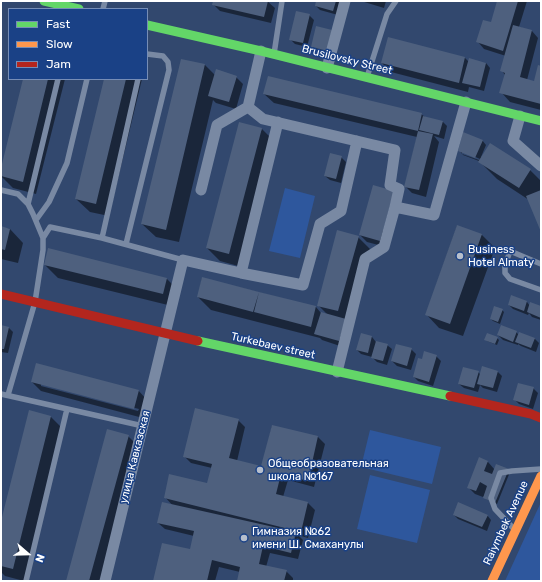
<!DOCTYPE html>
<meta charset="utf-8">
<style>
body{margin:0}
#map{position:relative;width:542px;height:582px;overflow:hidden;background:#32486e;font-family:Rubik,sans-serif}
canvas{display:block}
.frame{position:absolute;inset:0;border:2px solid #fff;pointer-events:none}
.legend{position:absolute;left:8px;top:8px;width:140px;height:72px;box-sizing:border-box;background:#1a4186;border:1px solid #768db6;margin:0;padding:5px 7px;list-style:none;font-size:12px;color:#fff}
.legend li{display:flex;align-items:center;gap:8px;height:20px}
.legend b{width:20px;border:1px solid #768db6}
.north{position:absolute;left:8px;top:534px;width:40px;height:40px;-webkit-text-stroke:3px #1a4186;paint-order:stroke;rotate:110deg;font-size:11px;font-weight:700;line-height:16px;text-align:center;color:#fff}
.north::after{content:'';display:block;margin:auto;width:14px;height:18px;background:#fff;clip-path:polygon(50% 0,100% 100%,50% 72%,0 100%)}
</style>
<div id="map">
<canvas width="542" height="582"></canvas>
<div class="frame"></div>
<ul class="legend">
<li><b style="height:5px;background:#63d668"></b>Fast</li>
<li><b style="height:5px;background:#ff974d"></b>Slow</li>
<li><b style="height:5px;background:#b3261e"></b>Jam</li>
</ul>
<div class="north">N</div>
</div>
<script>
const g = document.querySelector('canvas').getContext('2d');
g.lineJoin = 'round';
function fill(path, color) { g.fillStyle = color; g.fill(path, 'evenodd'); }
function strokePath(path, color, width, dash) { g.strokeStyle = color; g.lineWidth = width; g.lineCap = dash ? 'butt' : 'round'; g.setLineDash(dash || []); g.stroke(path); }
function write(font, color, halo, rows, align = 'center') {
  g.font = font + ' Rubik,sans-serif'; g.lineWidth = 3; g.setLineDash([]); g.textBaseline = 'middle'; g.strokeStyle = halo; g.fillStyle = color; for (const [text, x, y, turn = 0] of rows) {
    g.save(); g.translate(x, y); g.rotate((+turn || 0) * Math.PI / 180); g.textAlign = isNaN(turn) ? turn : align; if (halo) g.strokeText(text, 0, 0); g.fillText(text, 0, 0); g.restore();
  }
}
fill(new Path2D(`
 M285,188L315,196L300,258L269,251Z
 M370,430L441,447L432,484L361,467Z
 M370,475L430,490L417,543L357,529Z
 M541,502V581H505Z`), '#2e579d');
fill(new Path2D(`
 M214,1H267L275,8L271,23L220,11L213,4Z
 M317,1H341L338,15L320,10L316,6Z
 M361,1H386L384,8Z
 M498,1H527L519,27L532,31L538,38L527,80L534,82L541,67V110L510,102L501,92L505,75L502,71L506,56L484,49L478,42L492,23Z
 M309,15L314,20L307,47L295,44L290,39Z
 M331,31V55L316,52L312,47Z
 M465,58L469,62L486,63L490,68L484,91L469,87L468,92L391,72L382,63Z
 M182,60L205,65L215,75L236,77L243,84L236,109L216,103L213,100L179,242L156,237L142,224Z
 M24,79H65L36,194L13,188L1,176V172Z
 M105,79H142L109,216L90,212L76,199Z
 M264,94L421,114L425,117L443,122L447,126L444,139L434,136L439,142L426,197L412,193L405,186L417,137L274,103Z
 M262,129L275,142L242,267L220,261L207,248Z
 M482,140L486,145L481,157L530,170L541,181V229L529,200L497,179L479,161L463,155L459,150ZM462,151L480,159L479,160L462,154Z
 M341,157L346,162L341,183L330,180L325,176Z
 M374,186L386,247L367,242L360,235Z
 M457,226L482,235L495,248L463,336L439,328L426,314Z
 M1,227L10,229L23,243L18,263L1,259Z
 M358,237L371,250L346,348L322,340L320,338L211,310L198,297L202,278L316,307L321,313L327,314L318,305Z
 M45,265L167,279L180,292L176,307L58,278Z
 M512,296L527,302L530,306L541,307V320L532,317L529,313L528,315L513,309L509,305Z
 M502,310L504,312L500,324L493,321L491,319Z
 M1,326L9,328L13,332L8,353L1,352Z
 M516,332L519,335L535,339L539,343L536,352L521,346L518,344V345L503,340L498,335Z
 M362,334L372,337L376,342L387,345L392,349L387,365L377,362L372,357L361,354L357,350Z
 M497,338L499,340L497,345L487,341L485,339Z
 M411,349L416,354L411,370L397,366L392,361Z
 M436,356L441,361L433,386L418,381L414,377L422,360Z
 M497,371L502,376L497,392L483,388L480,385L478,392L464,388L459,384L478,372L481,375Z
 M32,382L138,390L147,400L143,418L41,391ZM41,384L139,409L138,411L41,386Z
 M533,388L538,393L533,409L519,404L515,400Z
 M30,412L51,417L64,430L24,581L5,576L1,572V526Z
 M238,420L245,427L237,461L262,467L272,426L318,437L325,444L314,487L288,480L283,497L308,503L315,510L308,538L298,535L303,540L298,559L270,553L266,567L286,571L293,578V581H238L240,572L219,567L215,581H154L191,551L194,536L165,529L158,523L173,506L165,497L208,485L212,468L191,463L184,456Z
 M128,436L141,449L106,581H67Z
 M479,459L488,462L495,470L510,472L497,504L486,499L483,496V497L475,494L468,487Z
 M454,515H487L491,520L487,531L458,519Z`), '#0007');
fill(new Path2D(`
 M213,1H268L264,17L212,5Z
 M316,1H336L333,11L315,6Z
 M497,1H518L503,51L476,42L483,20L491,22Z
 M296,11L310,14L303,43L289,40Z
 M513,25L532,30L520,77L534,81L538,65L541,66V104L499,93L505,73L500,71Z
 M316,26L332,30L327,51L311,47Z
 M388,37L465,57L459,83L381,63Z
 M469,58L486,63L480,87L462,83Z
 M181,59L205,64L166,230L141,224Z
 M216,69L237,76L229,102L208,96Z
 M268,76L422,113L418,131L263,94Z
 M23,79H48L23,182L1,176V168Z
 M104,79H126L96,204L75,199Z
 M423,116L443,121L439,135L419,130Z
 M239,122L262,128L229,254L206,248Z
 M418,131L433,134L419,190L404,187Z
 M463,132L483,140L475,158L458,151Z
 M490,143L531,169L519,188L478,162Z
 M330,153L342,156L336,179L324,176Z
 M373,185L394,191L380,241L359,235Z
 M541,190V232L526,196Z
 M457,225L482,234L450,324L425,315Z
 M1,226L10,229L5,250L1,249Z
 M337,230L359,236L338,311L317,306Z
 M48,248L167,278L163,294L44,265Z
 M202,277L259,292L253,312L197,297Z
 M259,292L316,306L311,327L254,312Z
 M511,295L527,301L524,311L508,305Z
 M530,302L541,306V318L527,312Z
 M494,306L503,309L498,322L490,319Z
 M321,312L346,319L339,341L314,334Z
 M1,325L9,327L4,349H1Z
 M501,325L517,331L513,342L497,335Z
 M519,332L535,338L531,348L515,342Z
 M361,333L372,336L368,353L356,350Z
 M487,333L498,337L495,344L484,340Z
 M376,341L388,344L383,361L371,358Z
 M396,344L412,348L407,366L391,361Z
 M424,351L437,355L429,382L413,377L418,358L422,359Z
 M36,363L139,390L134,409L31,382Z
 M482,366L498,371L493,388L477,384Z
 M463,367L479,371L474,388L458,384Z
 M518,383L534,387L529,405L513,400Z
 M195,408L239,419L229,458L261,466L272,425L318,436L308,481L281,474L276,494L308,502L301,532L164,498L169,474L207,483L212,464L183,457Z
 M29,410L51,416L13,569L1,566V521Z
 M107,429L129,435L89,581H66Z
 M479,457L488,461L484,471L492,474L496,464L509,469L495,503L483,498L487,486L480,482L476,491L467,488Z
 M162,502L296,532L291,553L263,546L259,564L287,570L284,581H237L240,567L212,560L207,581H153L162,543L190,549L194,531L157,523Z
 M458,502L488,515L482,527L453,515Z`), '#4e607e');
strokePath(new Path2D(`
 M103,9L105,1
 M274,54L282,1
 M367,77L387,14L396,1
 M1,190L18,194L28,204L33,214L43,238V250L35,302L8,395
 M28,204L58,79
 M36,220L49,202L67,163L87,79
 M43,238L50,227L102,238L183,260
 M102,238L138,79
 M126,244L169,70L168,62L163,56L147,54
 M541,264L510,251L505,266V273L510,279L541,290
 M1,394L143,426
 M513,528L495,509L491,498L500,473L512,471L541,469
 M26,581L67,409`), '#7989a3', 5.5);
strokePath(new Path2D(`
 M261,51L248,107L263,119L395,150L390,185L399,189L395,207
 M327,68L345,1
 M520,116L513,141L541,166
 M278,122L241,273L303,285L320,224L341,211L357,141
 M201,190L217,125L248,107
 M337,372L365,259L384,247L395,207L434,215L466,102
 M105,581L183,260L241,273`), '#7989a3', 11);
strokePath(new Path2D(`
 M44,1L79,9
 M147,25L261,51L541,121
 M198,341L450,396`), '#63d668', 9);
strokePath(new Path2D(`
 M492,581L541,476`), '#ff974d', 9);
strokePath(new Path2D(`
 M1,294L198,341
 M450,396L531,414L541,418`), '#b3261e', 9);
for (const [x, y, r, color] of [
 [460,256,4,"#b7bfcc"],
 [260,470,4,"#b7bfcc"],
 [244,538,4,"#b7bfcc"]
]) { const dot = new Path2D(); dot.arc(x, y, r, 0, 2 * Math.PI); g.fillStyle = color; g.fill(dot); strokePath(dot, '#1a4186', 1.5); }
write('11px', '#fff', '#1a4186', [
 ["Brusilovsky Street",347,60,14],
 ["Turkebaev street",273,346,13],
 ["улица Кавказская",135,457,-76],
 ["Raiymbek Avenue",506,523,-65]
]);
write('11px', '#fff', '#1a4186', [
 ["Business",468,250],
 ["Hotel Almaty",468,263],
 ["Общеобразовательная",268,464],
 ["школа №167",268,477],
 ["Гимназия №62",252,532],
 ["имени Ш. Смаханулы",252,545]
], 'left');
</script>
